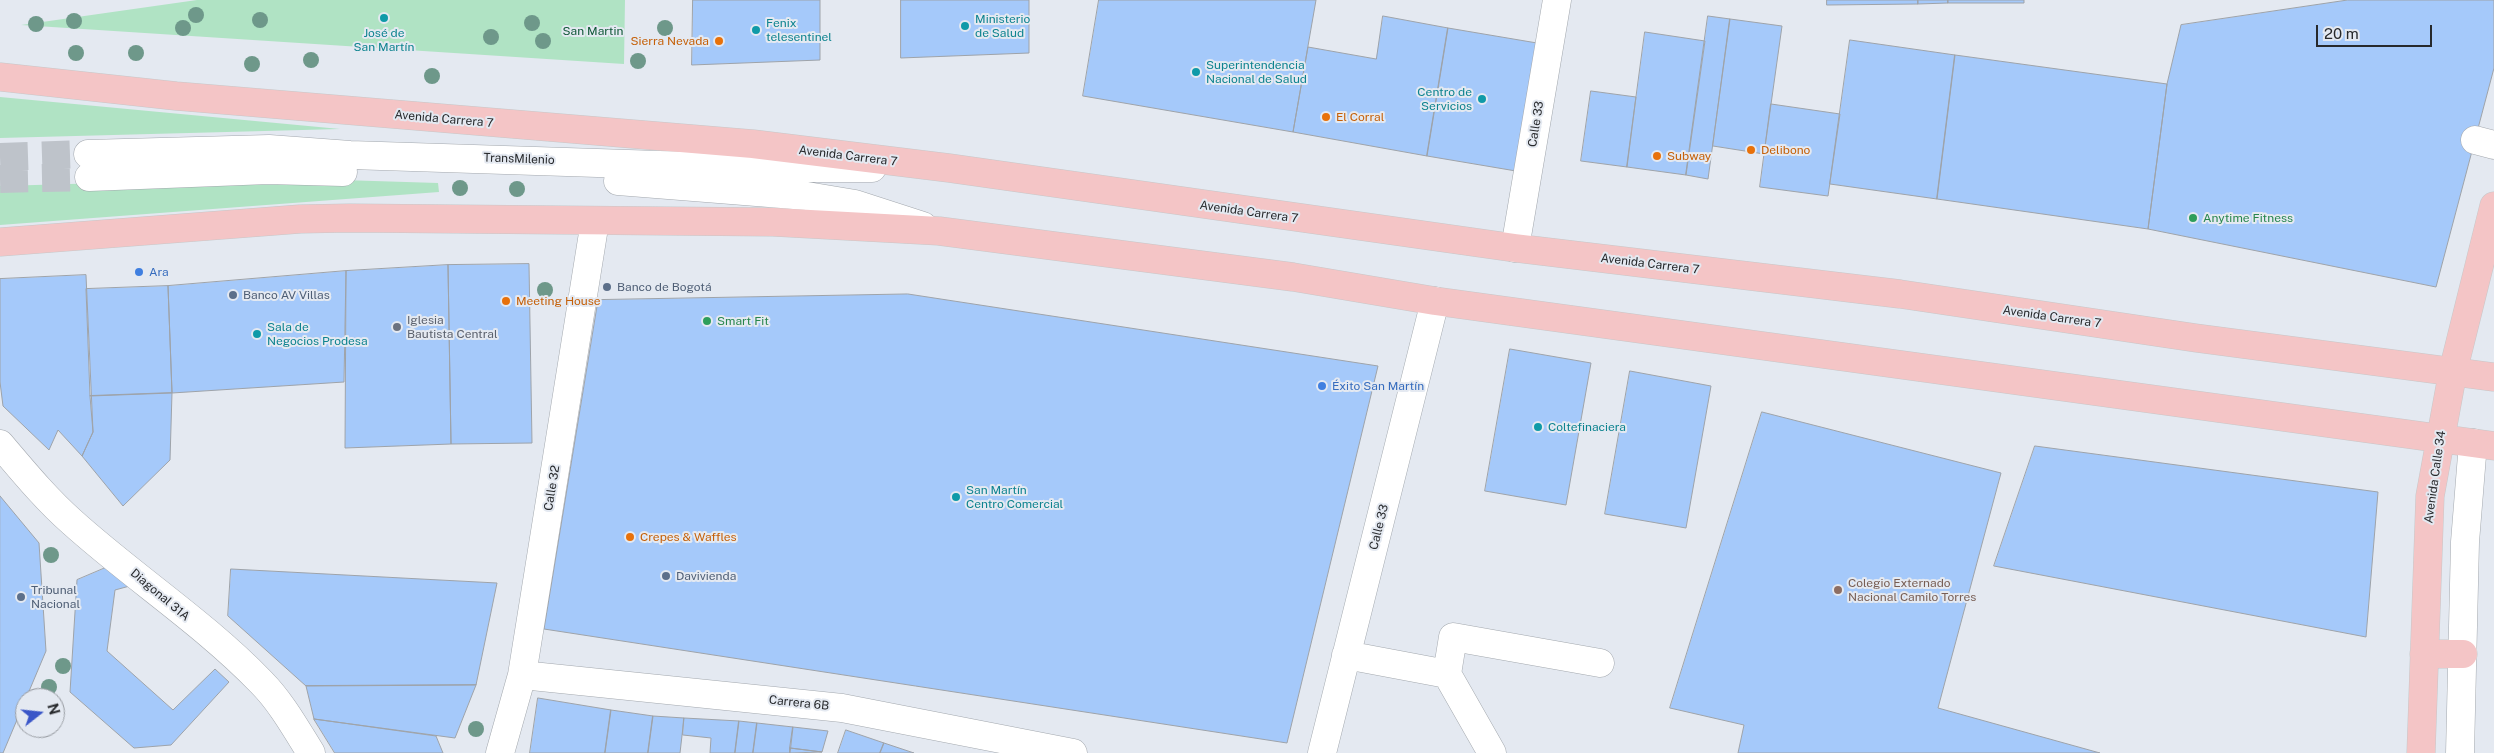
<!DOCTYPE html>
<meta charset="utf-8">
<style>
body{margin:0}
#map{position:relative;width:2494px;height:753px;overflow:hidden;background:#e4e9f1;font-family:"Public Sans",sans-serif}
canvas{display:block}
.north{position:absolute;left:15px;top:688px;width:50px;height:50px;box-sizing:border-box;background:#e4e9f1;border:1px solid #989ca2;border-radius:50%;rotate:74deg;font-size:14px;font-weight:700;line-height:20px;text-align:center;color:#27292c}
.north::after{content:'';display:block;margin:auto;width:18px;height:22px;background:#3a56c8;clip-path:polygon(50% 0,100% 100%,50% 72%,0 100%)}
.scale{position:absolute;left:2316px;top:25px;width:116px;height:22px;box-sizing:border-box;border:2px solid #27292c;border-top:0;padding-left:6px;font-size:15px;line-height:18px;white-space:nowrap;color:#27292c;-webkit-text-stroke:4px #e4e9f1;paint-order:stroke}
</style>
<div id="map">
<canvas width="2494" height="753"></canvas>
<div class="north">N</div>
<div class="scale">20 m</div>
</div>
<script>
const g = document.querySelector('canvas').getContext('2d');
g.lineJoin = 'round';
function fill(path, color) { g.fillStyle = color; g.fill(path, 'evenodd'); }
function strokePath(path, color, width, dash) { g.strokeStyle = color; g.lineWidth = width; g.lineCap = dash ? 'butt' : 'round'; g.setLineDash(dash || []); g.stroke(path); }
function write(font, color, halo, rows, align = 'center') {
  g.font = font + ' "Public Sans",sans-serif'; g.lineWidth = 4; g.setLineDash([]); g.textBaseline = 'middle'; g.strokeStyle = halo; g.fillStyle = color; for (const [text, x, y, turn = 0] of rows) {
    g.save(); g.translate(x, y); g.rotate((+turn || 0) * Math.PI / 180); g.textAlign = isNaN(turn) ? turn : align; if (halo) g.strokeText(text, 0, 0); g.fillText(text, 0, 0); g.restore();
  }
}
fill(new Path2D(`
 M197,0H625L624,64L21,25Z
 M0,97L340,129L0,138Z
 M278,178L438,183L439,192L0,225V186Z`), '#b0e3c4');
const building = new Path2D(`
 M693,0H820V60L692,65Z
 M901,0H1029V53L901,58Z
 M1099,0H1316L1293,132L1083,96Z
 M1827,0H1918V4L1827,5Z
 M1918,0H1948V3L1918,4Z
 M1948,0H2024V3H1948Z
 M2348,0H2494V68L2436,287L2148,229L2167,84L2181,25Z
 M1383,16L1448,28L1427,156L1293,132L1308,47L1376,59Z
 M1708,16L1730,19L1708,179L1686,175Z
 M1730,19L1782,26L1764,154L1713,146Z
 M1448,28L1537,43L1516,171L1427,156Z
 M1645,32L1705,41L1686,175L1627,167Z
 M1850,40L1955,55L1937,199L1830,184Z
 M1955,55L2167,84L2148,229L1937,199Z
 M1591,91L1636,97L1627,167L1581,161Z
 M1771,104L1840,114L1828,196L1760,187Z
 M529,264L532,443L451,444L448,265Z
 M448,265L451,444L345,448L346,271Z
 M346,271L344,382L172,393L168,286Z
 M86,275L93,432L82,456L58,430L49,450L3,406L0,382V279Z
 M168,286L172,393L90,396L86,289Z
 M908,294L1378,366L1287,743L544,629L598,300Z
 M1510,349L1591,363L1566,505L1485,491Z
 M1630,371L1711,386L1686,528L1605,514Z
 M172,393L170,460L123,506L82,456L93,432L90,396Z
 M1762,412L2001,473L1938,708L2100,753H1738L1744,725L1670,708Z
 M2035,446L2378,492L2366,637L1994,566Z
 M0,496L39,543L46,651L3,753H0Z
 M117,563L137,584L115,590L107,651L173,710L215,669L229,682L171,745L134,748L70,692L77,580Z
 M231,569L497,583L476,685L306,686L228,616Z
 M476,685L455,738L314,719L306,686Z
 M538,698L611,710L605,753H530Z
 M611,710L653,716L648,753H605Z
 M653,716L684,718L680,753H648Z
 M684,718L739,721L735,753H710L711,738L683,735Z
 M314,719L436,736L443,753H335Z
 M739,721L757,723L753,753H735Z
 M757,723L793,727L790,753H753Z
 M793,727L828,731L822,752L790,748Z
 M846,730L884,743L880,753H838Z
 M884,743L914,753H880Z
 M790,748L822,752L790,753Z`);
fill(building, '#a5c9fa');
strokePath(building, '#9ea3a9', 1);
strokePath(new Path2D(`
 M0,157L88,154
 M0,179L89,177`), '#bec3ca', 28, [28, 14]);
const minor = new Path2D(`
 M2475,140L2494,145
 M88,154L269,149L350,155L752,168H872
 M89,177L268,170L343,172
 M618,181L807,196L855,204L923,226
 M1515,248L1557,0
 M0,444C23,471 45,498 72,522C133,577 204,623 261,682C281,702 296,729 311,753
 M1346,655L1447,674L1453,637L1600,663
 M1447,674L1492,753
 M522,675L842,708L1073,753
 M500,753L522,675L595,221
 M1322,753L1435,301
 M2460,753L2465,542L2473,443`);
const major = new Path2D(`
 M0,77L176,96L753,144L949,168L1515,248L1900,294L2196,338L2494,377
 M0,242L300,219L350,218L773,222L939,231L1293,277L1435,301L2494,446
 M2424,654H2463
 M2421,753L2430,496L2453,371L2494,206`);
strokePath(minor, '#a3a8ae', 29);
strokePath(major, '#c7c7c8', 29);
strokePath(minor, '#fff', 28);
strokePath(major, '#f4c5c6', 28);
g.fillStyle = '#6e988a';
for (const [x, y] of [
 [196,15],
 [260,20],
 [74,21],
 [532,23],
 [36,24],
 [183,28],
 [665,28],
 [491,37],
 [543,41],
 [76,53],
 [136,53],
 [311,60],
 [638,61],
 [252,64],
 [432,76],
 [460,188],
 [517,189],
 [545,290],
 [51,555],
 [63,666],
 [49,687],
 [476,729]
]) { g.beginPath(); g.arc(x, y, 8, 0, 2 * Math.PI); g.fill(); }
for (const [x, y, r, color] of [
 [384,18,5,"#0f9aa8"],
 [965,26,5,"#0f9aa8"],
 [756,30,5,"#0f9aa8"],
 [719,41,5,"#e8710a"],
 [1196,72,5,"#0f9aa8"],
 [1482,99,5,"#0f9aa8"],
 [1326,117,5,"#e8710a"],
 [1751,150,5,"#e8710a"],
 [1657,156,5,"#e8710a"],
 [2193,218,5,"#2e9e5b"],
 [139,272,5,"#3f7fe0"],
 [607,287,5,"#5c6f8a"],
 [233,295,5,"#5c6f8a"],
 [506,301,5,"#e8710a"],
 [707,321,5,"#2e9e5b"],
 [397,327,5,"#6b7280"],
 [257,334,5,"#0f9aa8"],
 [1322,386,5,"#3f7fe0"],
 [1538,427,5,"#0f9aa8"],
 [956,497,5,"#0f9aa8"],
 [630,537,5,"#e8710a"],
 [666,576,5,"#5c6f8a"],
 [1838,590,5,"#8d6e63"],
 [21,597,5,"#5c6f8a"]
]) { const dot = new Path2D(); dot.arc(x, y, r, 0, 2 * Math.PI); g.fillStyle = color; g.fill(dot); strokePath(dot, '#e4e9f1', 2); }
write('12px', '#0d838f', '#e4e9f1', [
 ["Ministerio",975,19],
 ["de Salud",975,33],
 ["Fenix",766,23],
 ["telesentinel",766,37],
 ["José de",384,33,"center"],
 ["San Martín",384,47,"center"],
 ["Superintendencia",1206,65],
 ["Nacional de Salud",1206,79],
 ["Centro de",1472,92,"right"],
 ["Servicios",1472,106,"right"],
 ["Sala de",267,327],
 ["Negocios Prodesa",267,341],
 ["Coltefinaciera",1548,427],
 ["San Martín",966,490],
 ["Centro Comercial",966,504]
], 'left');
write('12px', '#0d5635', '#e4e9f1', [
 ["San Martin",593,31]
]);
write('12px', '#c56008', '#e4e9f1', [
 ["Sierra Nevada",709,41,"right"],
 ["El Corral",1336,117],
 ["Delibono",1761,150],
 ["Subway",1667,156],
 ["Meeting House",516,301],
 ["Crepes & Waffles",640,537]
], 'left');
write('12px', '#27292c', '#e4e9f1', [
 ["Avenida Carrera 7",444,119,5],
 ["Calle 33",1536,124,-81],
 ["Avenida Carrera 7",848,156,7],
 ["TransMilenio",519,159,2],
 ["Avenida Carrera 7",1249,212,8],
 ["Avenida Carrera 7",1650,264,7],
 ["Avenida Carrera 7",2052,317,8],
 ["Avenida Calle 34",2435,477,-82],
 ["Calle 32",552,488,-81],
 ["Calle 33",1379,527,-76],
 ["Diagonal 31A",160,595,40],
 ["Carrera 6B",799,703,6]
]);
write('12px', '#27864d', '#e4e9f1', [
 ["Anytime Fitness",2203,218],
 ["Smart Fit",717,321]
], 'left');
write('12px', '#366cbe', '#e4e9f1', [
 ["Ara",149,272],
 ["Éxito San Martín",1332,386]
], 'left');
write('12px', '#4e5e75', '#e4e9f1', [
 ["Banco de Bogotá",617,287],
 ["Banco AV Villas",243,295],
 ["Davivienda",676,576],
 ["Tribunal",31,590],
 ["Nacional",31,604]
], 'left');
write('12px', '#5b616d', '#e4e9f1', [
 ["Iglesia",407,320],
 ["Bautista Central",407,334]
], 'left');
write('12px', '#785e54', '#e4e9f1', [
 ["Colegio Externado",1848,583],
 ["Nacional Camilo Torres",1848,597]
], 'left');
</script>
